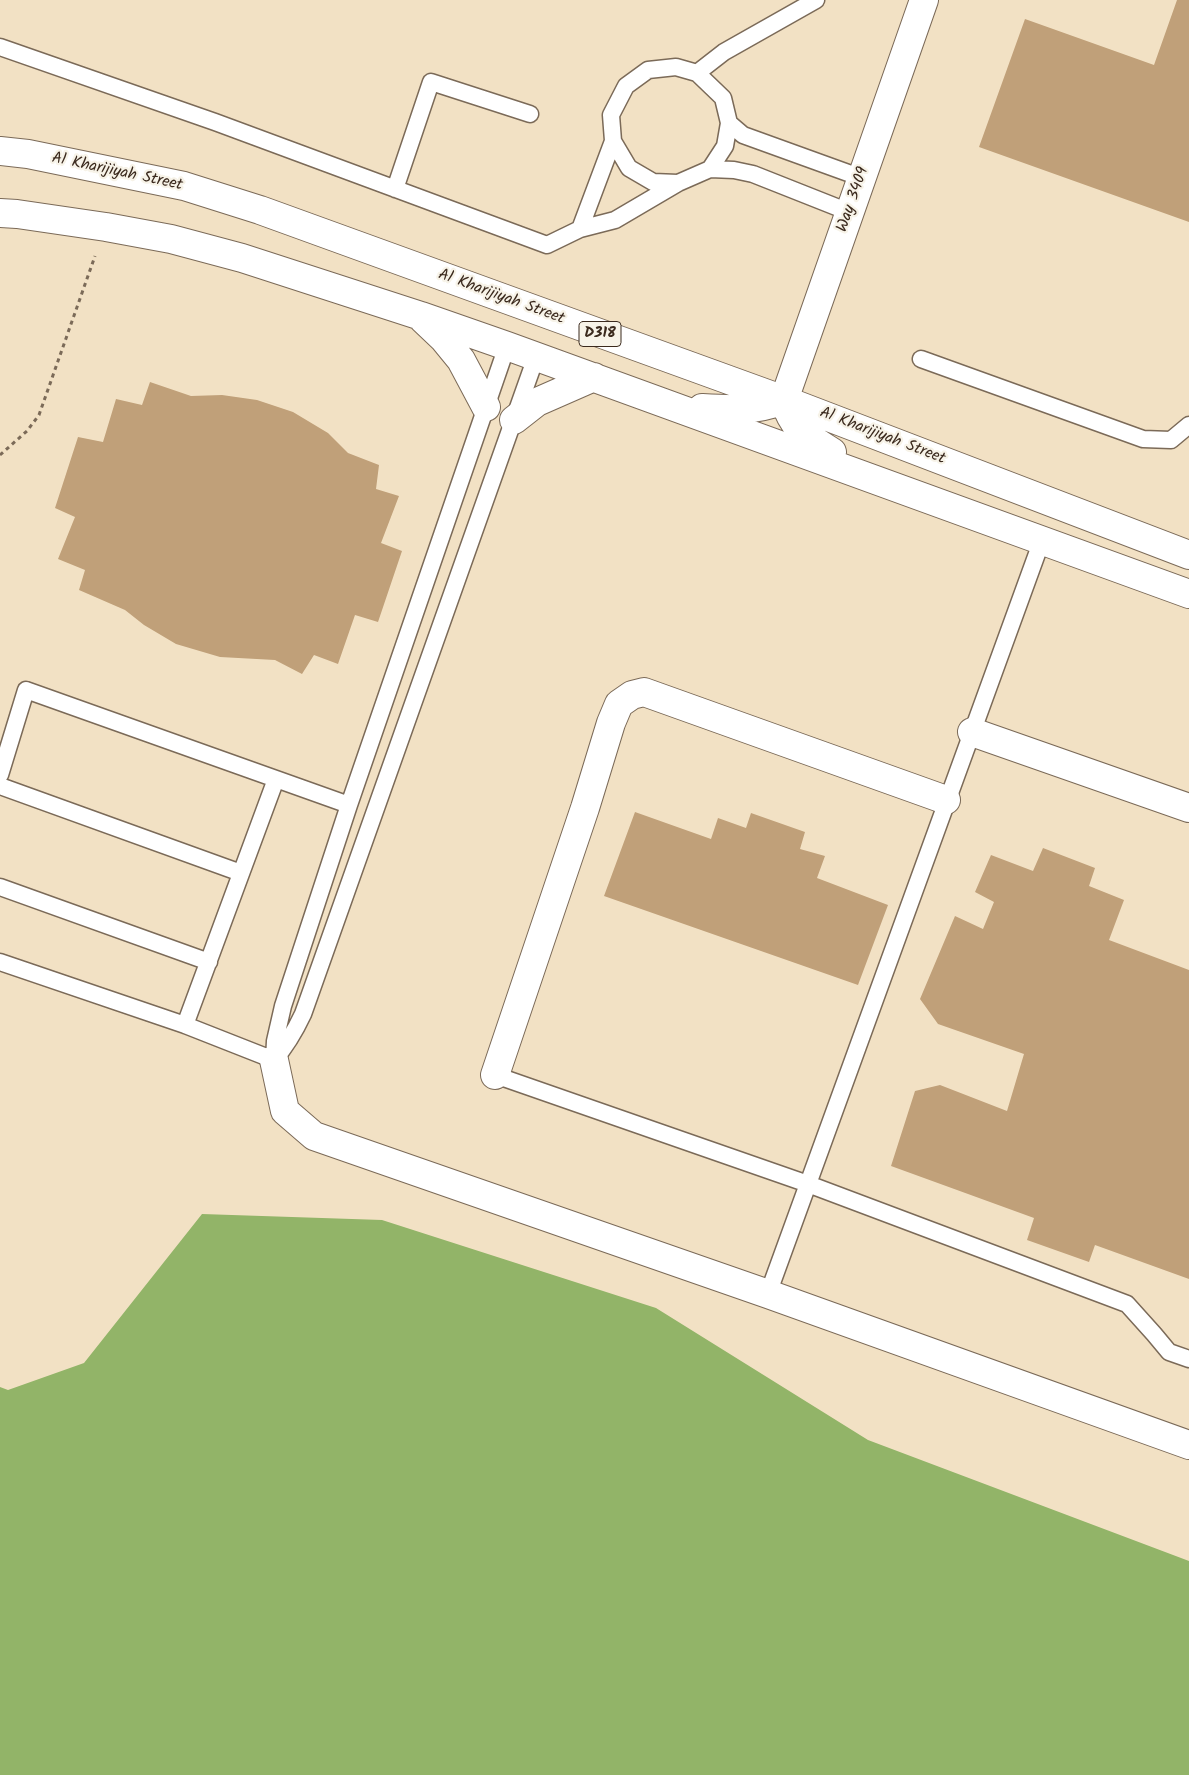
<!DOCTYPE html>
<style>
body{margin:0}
canvas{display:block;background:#f2e1c4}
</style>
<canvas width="1189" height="1775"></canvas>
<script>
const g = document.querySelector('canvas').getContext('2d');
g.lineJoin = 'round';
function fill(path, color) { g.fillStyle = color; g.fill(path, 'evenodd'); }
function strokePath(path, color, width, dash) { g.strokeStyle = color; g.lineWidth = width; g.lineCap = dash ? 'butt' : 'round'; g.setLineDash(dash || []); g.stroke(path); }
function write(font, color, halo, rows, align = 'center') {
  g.font = font + ' Kalam,sans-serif'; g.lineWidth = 4.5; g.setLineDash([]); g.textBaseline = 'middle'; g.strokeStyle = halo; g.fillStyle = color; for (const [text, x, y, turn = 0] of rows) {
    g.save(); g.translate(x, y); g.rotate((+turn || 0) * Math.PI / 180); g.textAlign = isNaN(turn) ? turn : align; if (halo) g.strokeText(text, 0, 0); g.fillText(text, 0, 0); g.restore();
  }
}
fill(new Path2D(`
 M202,1214L382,1220L656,1308L868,1440L1189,1561V1775H0V1387L8,1390L84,1363Z`), '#92b468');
fill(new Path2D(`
 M1177,0H1189V222L979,147L1025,19L1154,65Z
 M150,382L191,396L222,395L257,400L293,412L328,433L348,453L379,465L376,489L399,496L381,543L402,551L378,622L355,615L338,664L314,655L302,674L275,660L220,657L176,644L144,625L125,610L79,590L85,570L58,559L75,517L55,508L78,437L103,442L116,399L142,405Z
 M635,812L711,839L718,818L746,828L751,813L805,832L800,849L825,856L817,878L888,905L858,985L604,896Z
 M1043,848L1095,868L1089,886L1124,900L1109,940L1189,970V1279L1095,1245L1089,1262L1027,1240L1034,1218L891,1166L915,1091L940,1085L1007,1111L1024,1054L938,1024L920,999L955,916L983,929L994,902L975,892L991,855L1033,871Z`), '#c0a079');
const lane = new Path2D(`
 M0,47L215,122L547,245L580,229L615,220L678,183
 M697,73L724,52L816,0
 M729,123L743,135L862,178
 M710,169L725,146L729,123L723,98L697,73L676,67L648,70L626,86L611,115L613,141L629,168L653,182L678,183L710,169L734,170L753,174L849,212
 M395,189L431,82L530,114
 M580,229L613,141
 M921,359L1143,439L1171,440L1189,425
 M0,775L26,690L276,779L185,1025
 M276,779L349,805
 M0,786L241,873
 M0,887L209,962
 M0,962L185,1025L274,1060
 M274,1060C287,1045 295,1031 303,1014L536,357
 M274,1060L275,1041L283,1006L349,805L507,346
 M495,1075L808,1184L1127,1304L1154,1334L1169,1352L1189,1359
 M768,1294L1042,540`);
const street = new Path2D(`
 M784,400L924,0
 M972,732L1189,808
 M274,1060L285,1111L314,1136L768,1294L1189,1445
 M495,1075L585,808L611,723L619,704L632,695L644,692L946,800`);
const primary = new Path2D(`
 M0,151L28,154L184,186L260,210L784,400L1189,555
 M0,213L17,214L106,227L171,239L242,258L421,316L507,346L1189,594
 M423,319L443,338L461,360L486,407
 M702,408C733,410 755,411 784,400C794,431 806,435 832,452
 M514,420L537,402L594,377`);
strokePath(lane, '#7b6a58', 19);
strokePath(street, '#7b6a58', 30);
strokePath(primary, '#7b6a58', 30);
strokePath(new Path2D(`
 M0,455L27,431L39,415L95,256`), '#7b6a58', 3, [4, 4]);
strokePath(lane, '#fff', 16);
strokePath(street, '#fff', 28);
strokePath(primary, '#fff', 28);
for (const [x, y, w] of [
 [600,334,42]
]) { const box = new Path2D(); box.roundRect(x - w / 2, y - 12.5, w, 25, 4); g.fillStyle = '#f7f3e8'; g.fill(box); strokePath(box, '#3b2a1e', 1); }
write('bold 15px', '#3b2a1e', null, [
 ["D318",600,334]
]);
write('16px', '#3b2a1e', '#f7f3e8', [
 ["Al Kharijiyah Street",117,173,12],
 ["Way 3409",854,200,-71],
 ["Al Kharijiyah Street",501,298,20],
 ["Al Kharijiyah Street",882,437,21]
]);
</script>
